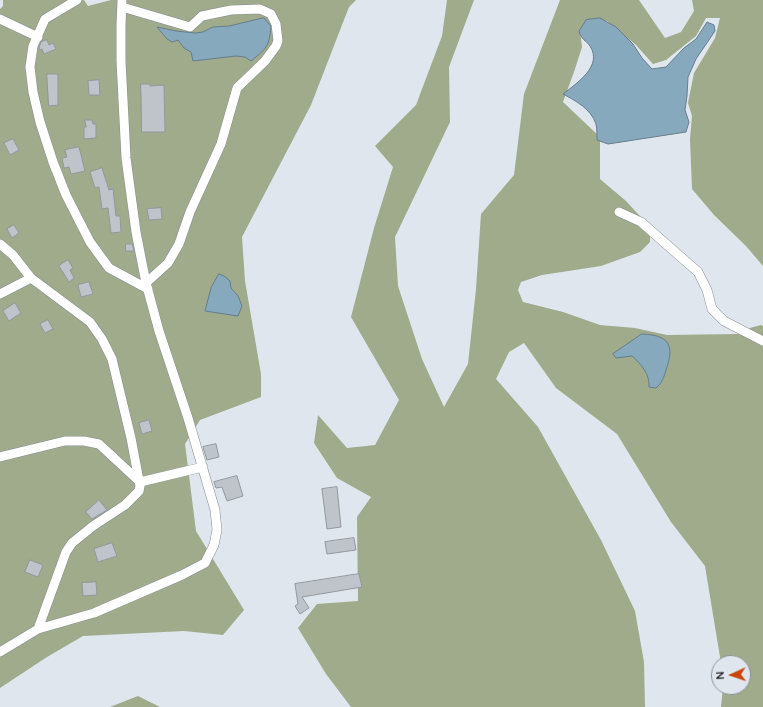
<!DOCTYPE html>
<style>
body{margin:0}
#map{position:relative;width:763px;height:707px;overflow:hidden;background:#e0e6ed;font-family:Quicksand,sans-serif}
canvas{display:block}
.north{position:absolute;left:711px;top:655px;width:40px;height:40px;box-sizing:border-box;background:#e0e6ed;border:1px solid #8f9398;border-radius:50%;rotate:267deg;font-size:11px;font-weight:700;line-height:16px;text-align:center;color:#151719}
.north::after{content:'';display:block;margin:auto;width:14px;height:18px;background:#cb450c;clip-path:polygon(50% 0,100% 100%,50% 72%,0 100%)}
</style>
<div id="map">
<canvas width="763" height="707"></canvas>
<div class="north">N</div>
</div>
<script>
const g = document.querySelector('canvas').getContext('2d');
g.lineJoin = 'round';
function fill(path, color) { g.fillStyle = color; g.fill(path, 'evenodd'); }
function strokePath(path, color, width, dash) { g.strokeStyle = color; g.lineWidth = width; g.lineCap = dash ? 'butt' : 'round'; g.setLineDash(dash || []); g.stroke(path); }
fill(new Path2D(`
 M3,0H84L88,6L111,0H356L349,7L311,105L242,237L245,281L261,374V397L200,420L185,444L196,531L244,610L223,635L184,631L83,636L47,657L0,688V9L3,6Z
 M447,0H474L449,67L450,122L395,237L398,286L422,359L444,407L468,364L476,289L481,214L514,175L524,94L560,0H639L665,38L681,32L694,11L692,0H763V266L746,246L714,215L692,189L690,139L692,116L688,103L694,73L715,38L720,18H706L696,36L666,60L653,64L636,45L607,21L588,20L580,31L582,47L574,72L563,102L600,137V179L626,201L650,227V242L640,252L601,266L542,275L521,282L518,290L523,302L563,312L600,325L635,328L667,335L738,334L750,328L761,325L763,326V707H721L723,687H743V663H721L705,566L671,522L617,434L556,388L524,343L509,352L496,379L538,427L601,540L635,611L644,662L645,707H351L326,674L298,628L317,604L358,601L357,517L371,497L337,478L314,443L318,415L347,448L375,445L399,400L351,317L374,228L393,167L375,146L416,105L442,36Z
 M138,696L160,707H110Z`), '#9fab8a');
const water = new Path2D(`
 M264,18L271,26C269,47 267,48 251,61L245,57L236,56L193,61L191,52L184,48L178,40L172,42L167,39L157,27L176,31L195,33L203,32L213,27L229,26Z
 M600,18L616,27L633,44L642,58L652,69L666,67L684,48L696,39L707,22L714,25L715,31L696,59L688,77L687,96L685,110L689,122L686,132L608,144L597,140C597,135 597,129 596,124C591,109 576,101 563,94C577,83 603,66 590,46C585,39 582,41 579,31L586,20Z
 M219,274L224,276L230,281L231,288L238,296L242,306L238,316L205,311L211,288Z
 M642,334C669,335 675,345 666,370C664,377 662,383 656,388L649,387C650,374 641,364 632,356L616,358L613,354Z`);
fill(water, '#87a9be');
strokePath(water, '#657d8c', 1);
const building = new Path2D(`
 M47,40L49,45L53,43L56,49L44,54L42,49L40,50L39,48L41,42Z
 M47,74H58V105L49,106Z
 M99,80L100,95H89L88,81Z
 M141,84H150V86L164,85L165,132H142Z
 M85,120H92L93,124H96V138L84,139V127H86Z
 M13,139L19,150L10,155L4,143Z
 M79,147L85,171L71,174L69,167L64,168L62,158L67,157L65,150Z
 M102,168L109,190L113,189L116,216H120L121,232L111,233L108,208L102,209L99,187L95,188L90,172Z
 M161,208L162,219L149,220L147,209Z
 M14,225L19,233L12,238L7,229Z
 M126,244H132L134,251H126Z
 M68,260L73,268L70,270L74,278L69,282L59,266Z
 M89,282L93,294L81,297L78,285Z
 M15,303L21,313L9,321L3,311Z
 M48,320L53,329L45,333L40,324Z
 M149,420L152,431L142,434L139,423Z
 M216,444L219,457L207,460L203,447Z
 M237,476L243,496L227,501L222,487L216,488L214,482Z
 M337,487L341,527L327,529L322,489Z
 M99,500L107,510L92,519L86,512Z
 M354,538L356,550L327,554L325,542Z
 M112,543L117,556L98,562L94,549Z
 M30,560L43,565L38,577L25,572Z
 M359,574L362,587L302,597L309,608L300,614L295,606L298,604L295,584Z
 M96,582L97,595L83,596L82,583Z`);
fill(building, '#bfc4cb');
strokePath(building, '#92989e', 1);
const minor = new Path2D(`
 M77,0L45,19L33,46L30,67L33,92L40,122L53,162L66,195L90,242L109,268L148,289
 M122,7L190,27L202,16L231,10L260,9L271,14L276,24L278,41L276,46L265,61L237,88L221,144L190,212L179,244L168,263L146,283
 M0,19L38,37
 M619,212L641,222L698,272L707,290L712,309L724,321L763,341
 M0,244L13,255L31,278L90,322L102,339L112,359L131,438L140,486L139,491L125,505L93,526L72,543L66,552L38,629
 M0,294L31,278
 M0,457L65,441H84L99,444L140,482
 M140,482L203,467
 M0,652L38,629L94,613L182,575L205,563L214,545L217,530L215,510L188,418L159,331L146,283L136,232L126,158L121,61V26L122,0`);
strokePath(minor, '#868c92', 10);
strokePath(minor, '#fff', 9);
</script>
